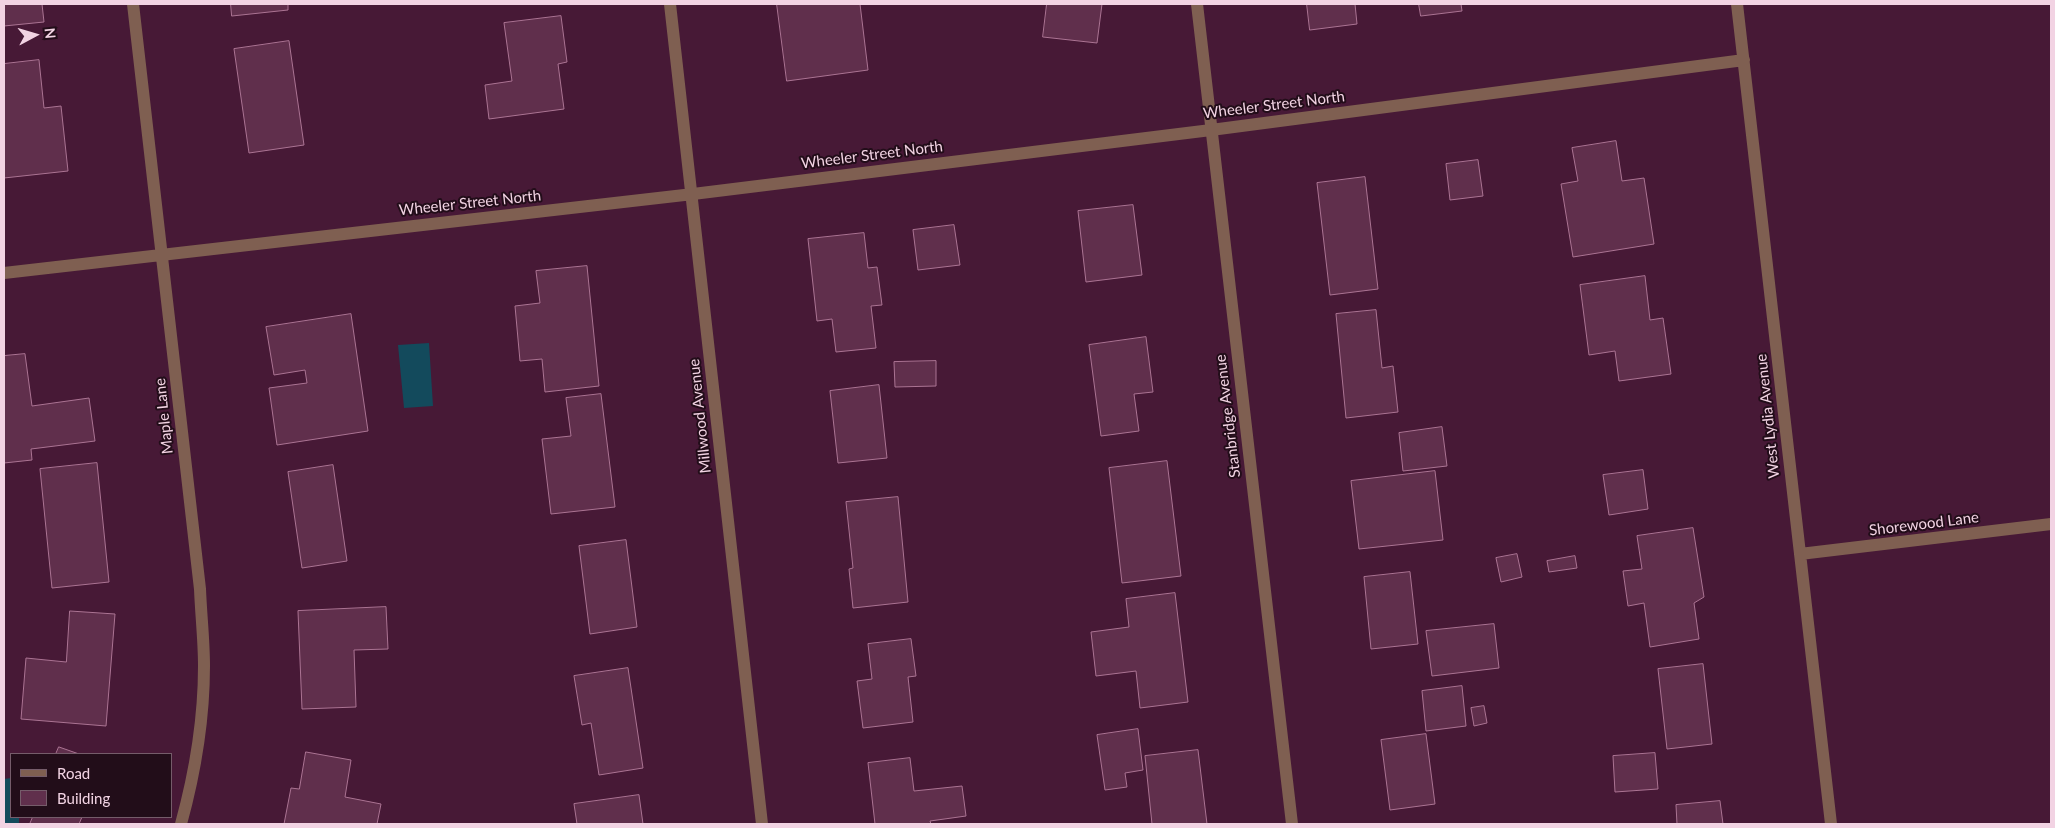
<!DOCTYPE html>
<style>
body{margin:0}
#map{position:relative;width:2055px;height:828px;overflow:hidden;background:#471936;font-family:Lato,sans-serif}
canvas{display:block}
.frame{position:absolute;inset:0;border:5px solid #f2d3e3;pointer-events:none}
.legend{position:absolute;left:10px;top:753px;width:162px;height:65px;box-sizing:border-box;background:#220d19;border:1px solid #755c6a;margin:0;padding:6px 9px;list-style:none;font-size:15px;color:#f2d3e3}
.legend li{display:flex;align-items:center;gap:10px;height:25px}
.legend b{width:25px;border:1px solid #755c6a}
.north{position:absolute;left:10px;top:10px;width:50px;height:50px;-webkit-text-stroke:4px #220d19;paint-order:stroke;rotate:84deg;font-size:14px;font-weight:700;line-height:20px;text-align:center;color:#f2d3e3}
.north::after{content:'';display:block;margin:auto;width:18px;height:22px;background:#f2d3e3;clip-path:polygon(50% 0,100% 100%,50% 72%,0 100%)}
</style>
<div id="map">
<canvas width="2055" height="828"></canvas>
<div class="frame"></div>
<ul class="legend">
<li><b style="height:6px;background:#7f5f51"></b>Road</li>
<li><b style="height:14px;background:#602f4c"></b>Building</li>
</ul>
<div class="north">N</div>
</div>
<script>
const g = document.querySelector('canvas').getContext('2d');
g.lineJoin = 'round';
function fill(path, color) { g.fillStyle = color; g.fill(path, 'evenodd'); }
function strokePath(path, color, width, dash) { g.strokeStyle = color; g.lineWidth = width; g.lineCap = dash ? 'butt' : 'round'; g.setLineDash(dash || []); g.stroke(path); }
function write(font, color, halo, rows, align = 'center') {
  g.font = font + ' Lato,sans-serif'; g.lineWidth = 4; g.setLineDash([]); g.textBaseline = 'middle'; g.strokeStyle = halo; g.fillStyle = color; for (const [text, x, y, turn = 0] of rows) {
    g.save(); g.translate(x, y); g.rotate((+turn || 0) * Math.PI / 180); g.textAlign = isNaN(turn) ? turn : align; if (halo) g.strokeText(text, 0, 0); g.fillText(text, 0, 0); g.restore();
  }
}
fill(new Path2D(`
 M429,343L433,406L404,408L398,345Z
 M11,778V817H19V824H4V779Z`), '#134a5c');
const building = new Path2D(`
 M4,4H42L44,22L4,26Z
 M231,4H288V10L232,16Z
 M777,4H860L868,70L787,81Z
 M1047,4H1102L1097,43L1043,37Z
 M1307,4H1355L1357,24L1310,30Z
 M1419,4H1461L1462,11L1421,16Z
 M561,16L567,62L558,64L564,109L489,119L485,85L512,81L504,23Z
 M289,41L304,145L249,153L234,49Z
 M39,60L44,108L61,106L68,171L4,178V64Z
 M1616,141L1622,181L1644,178L1654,244L1573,257L1561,184L1578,181L1572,148Z
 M1478,160L1483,196L1450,200L1446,164Z
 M1365,177L1378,289L1330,295L1317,183Z
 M1133,205L1142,275L1086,282L1078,211Z
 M954,225L960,265L918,270L913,230Z
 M864,233L868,268L877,267L882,305L871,306L876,348L836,352L832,319L817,321L808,239Z
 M587,266L599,386L545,392L542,359L520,361L515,306L540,303L536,271Z
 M1645,276L1650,320L1663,318L1671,374L1619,381L1615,351L1589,355L1580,285Z
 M1376,310L1382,368L1393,366L1398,412L1346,418L1336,314Z
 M351,314L368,431L277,445L269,388L307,383L305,370L274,375L266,327Z
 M1146,337L1153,392L1134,394L1139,431L1101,436L1089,345Z
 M25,354L32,406L89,398L95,441L31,449L32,460L4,463V356Z
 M936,361V386L895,387L894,362Z
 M879,385L887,458L838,463L830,391Z
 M601,394L615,507L551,514L542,439L571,436L566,398Z
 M1442,427L1447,466L1403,471L1399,433Z
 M1167,461L1181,576L1122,583L1109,468Z
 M97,463L109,582L52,588L40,469Z
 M333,465L347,561L302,568L288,472Z
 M1643,470L1648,509L1609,515L1603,475Z
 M1435,471L1443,540L1359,549L1351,481Z
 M898,497L908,602L853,608L849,569L853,568L846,502Z
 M1693,528L1704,597L1694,603L1699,639L1650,647L1644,603L1628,606L1623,571L1642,569L1637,536Z
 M626,540L637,627L590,634L579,546Z
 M1517,554L1522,577L1501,582L1496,558Z
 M1575,556L1577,568L1549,572L1547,561Z
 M1410,572L1418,644L1371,649L1364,577Z
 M1175,593L1188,702L1140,708L1136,671L1096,676L1091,632L1129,627L1126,599Z
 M386,607L388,649L354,650L356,707L302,709L298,611Z
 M70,611L115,614L106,726L21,719L26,658L66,662Z
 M1494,624L1499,668L1432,676L1426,631Z
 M911,639L916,676L908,677L913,722L863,728L857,681L872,679L868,644Z
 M1703,664L1712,744L1667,749L1658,669Z
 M628,668L643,768L599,775L591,723L582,725L574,676Z
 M1462,686L1466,726L1426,731L1422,691Z
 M1484,706L1487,723L1474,726L1471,708Z
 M1138,729L1143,770L1125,773L1127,787L1105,790L1097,735Z
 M1426,734L1435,804L1390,810L1381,740Z
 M59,747L79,754H56Z
 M1198,750L1207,824H1152L1145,756Z
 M306,752L351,760L345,797L381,804L377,824H284L291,788L299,789Z
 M1655,753L1658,789L1615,792L1613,756Z
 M910,758L914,791L962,786L966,816L930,821L931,824H875L868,763Z
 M639,795L643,824H577L574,804Z
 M1720,801L1723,824H1677L1676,805Z
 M33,817H82L79,824H30Z`);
fill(building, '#602f4c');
strokePath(building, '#ab7493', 1);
strokePath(new Path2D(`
 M133,4L200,589C201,615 204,640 204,666C204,719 195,773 181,824
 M670,4L762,824
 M1197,4L1292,824
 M1737,4L1831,824
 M4,273L693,194L1211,130L1744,60
 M1800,554L2051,524`), '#7f5f51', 12);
write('15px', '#f2d3e3', '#220d19', [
 ["Wheeler Street North",1274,105,-7],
 ["Wheeler Street North",872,155,-7],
 ["Wheeler Street North",470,203,-6],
 ["Maple Lane",164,416,-96],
 ["Millwood Avenue",700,416,-96],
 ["Stanbridge Avenue",1228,416,-97],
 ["West Lydia Avenue",1768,416,-96],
 ["Shorewood Lane",1924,524,-7]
]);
</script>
